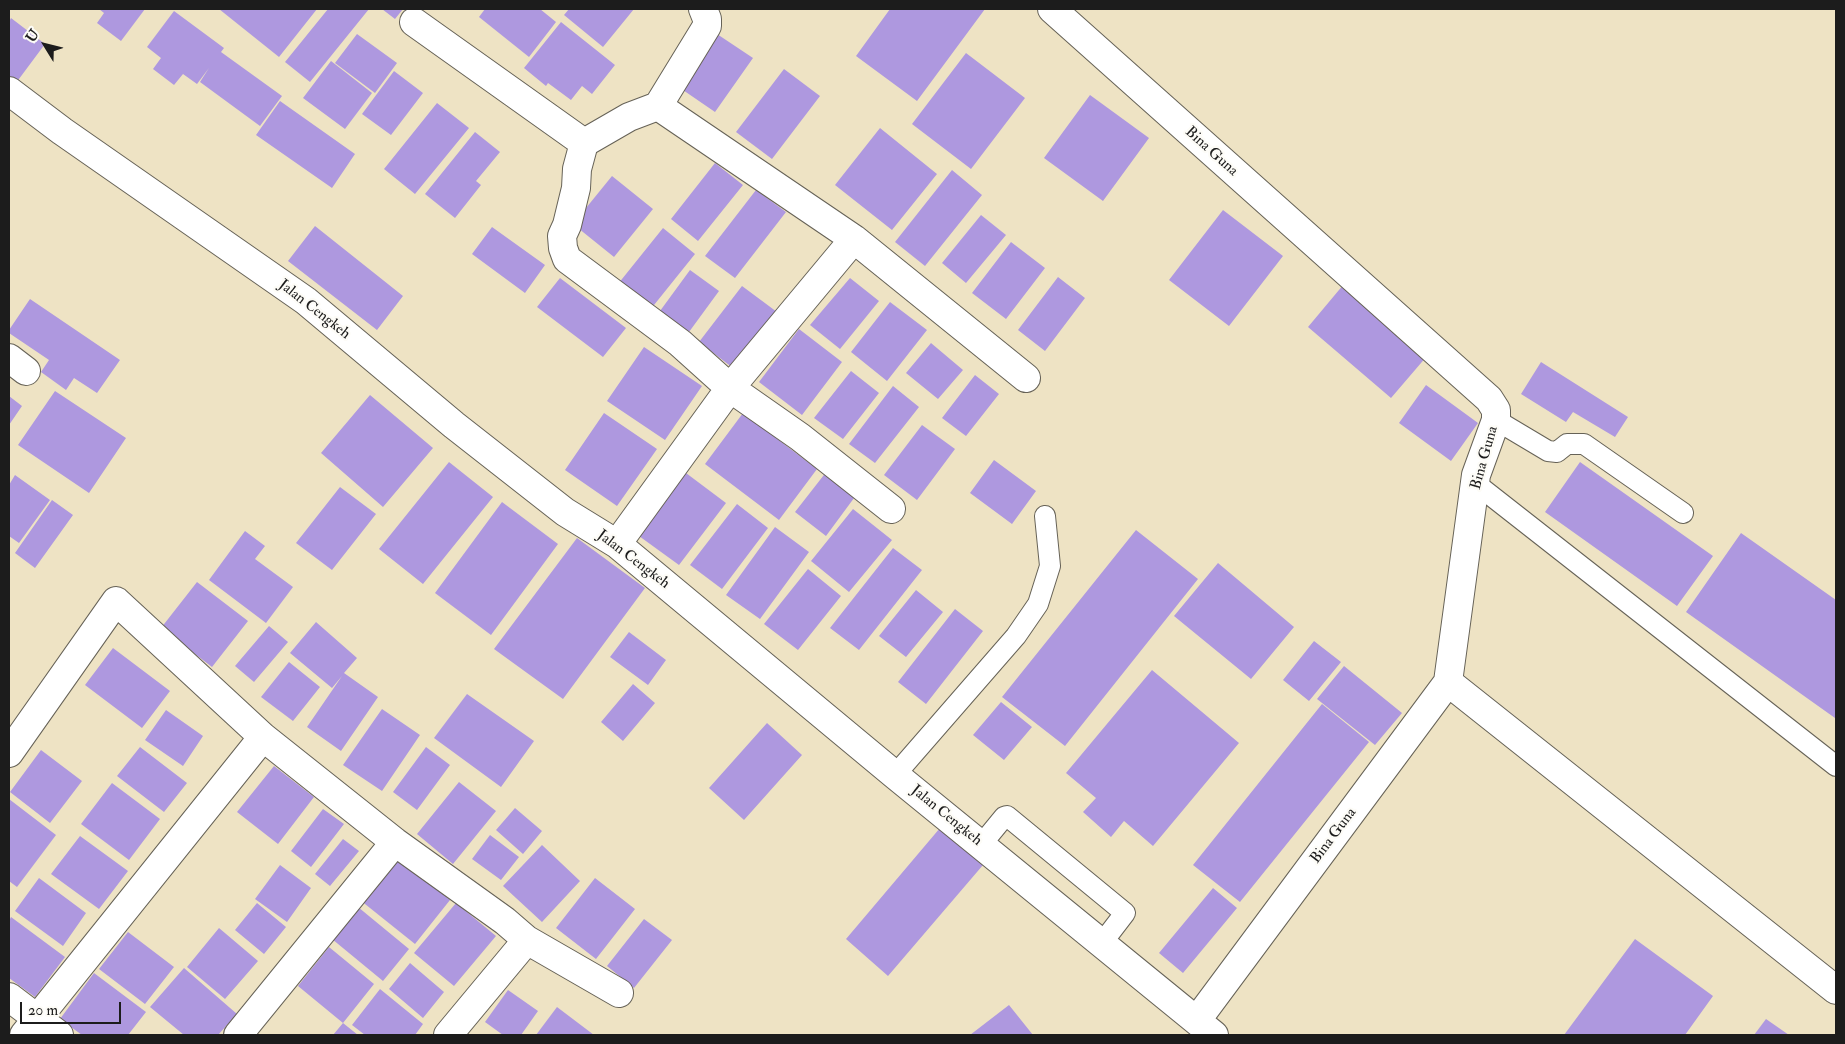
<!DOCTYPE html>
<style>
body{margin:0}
#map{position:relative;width:1845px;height:1044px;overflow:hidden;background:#eee3c4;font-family:"IM FELL Double Pica",serif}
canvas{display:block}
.frame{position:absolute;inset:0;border:10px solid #1c1c1c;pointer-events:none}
.north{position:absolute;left:20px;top:20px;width:50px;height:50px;-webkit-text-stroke:4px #fdfcf7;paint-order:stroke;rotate:306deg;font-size:14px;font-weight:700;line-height:20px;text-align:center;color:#1c1c1c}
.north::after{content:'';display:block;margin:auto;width:18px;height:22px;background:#1c1c1c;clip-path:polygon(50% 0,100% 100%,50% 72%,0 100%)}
.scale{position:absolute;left:20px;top:1002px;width:101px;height:22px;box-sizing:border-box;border:2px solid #1c1c1c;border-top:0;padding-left:6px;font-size:15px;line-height:18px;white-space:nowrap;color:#1c1c1c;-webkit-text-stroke:4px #fdfcf7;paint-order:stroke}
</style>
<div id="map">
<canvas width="1845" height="1044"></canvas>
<div class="frame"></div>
<div class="north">U</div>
<div class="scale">20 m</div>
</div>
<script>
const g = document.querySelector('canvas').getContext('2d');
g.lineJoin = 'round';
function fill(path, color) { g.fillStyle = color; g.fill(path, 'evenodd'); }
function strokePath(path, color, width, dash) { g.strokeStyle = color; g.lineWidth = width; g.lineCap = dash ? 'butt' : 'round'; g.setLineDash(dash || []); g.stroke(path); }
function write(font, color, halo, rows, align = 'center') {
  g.font = font + ' "IM FELL Double Pica",serif'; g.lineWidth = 4.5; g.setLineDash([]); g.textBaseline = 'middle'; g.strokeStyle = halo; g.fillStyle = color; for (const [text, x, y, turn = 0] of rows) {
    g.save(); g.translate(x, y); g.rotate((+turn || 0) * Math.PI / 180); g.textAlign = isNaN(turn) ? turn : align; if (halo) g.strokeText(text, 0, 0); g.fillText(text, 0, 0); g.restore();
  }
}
fill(new Path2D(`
 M99,9H145L121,41L97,23L104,13Z
 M219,9H317L279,57Z
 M328,9H369L310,82L285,62Z
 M382,9H403L395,19Z
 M485,9H540L556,22L529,57L479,17Z
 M569,9H634L603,47L564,15Z
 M890,9H985L917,101L856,56Z
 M174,11L224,48L221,52L282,96L260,126L200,82L209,68L197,84L183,74L174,85L153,69L161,58L147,47Z
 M11,18L45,44L16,83L9,77V22Z
 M561,22L615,65L592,94L582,86L571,100L548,83L546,86L524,68Z
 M357,34L397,63L375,93L335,63Z
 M717,34L753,58L715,112L680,88Z
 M966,53L1025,98L971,169L912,124Z
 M331,61L372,93L345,129L303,98Z
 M784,69L820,96L772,159L736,132Z
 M394,71L423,93L391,135L362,114Z
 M1090,95L1149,138L1103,201L1044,158Z
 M280,101L355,154L332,188L256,135Z
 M437,103L469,128L415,194L384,169Z
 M880,128L937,174L892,230L835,185Z
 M475,132L500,152L476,181L481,185L455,218L425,194Z
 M715,163L743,185L698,241L671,219Z
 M952,170L982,195L925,266L895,242Z
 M612,176L653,209L614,257L573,224Z
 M756,190L786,212L735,278L705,256Z
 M1223,210L1283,256L1229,326L1169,280Z
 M981,215L1006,235L966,283L942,263Z
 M315,226L403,296L377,330L288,261Z
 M492,227L545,265L525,293L472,254Z
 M663,228L695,254L650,310L618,284Z
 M1011,242L1045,268L1006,319L972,293Z
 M690,270L719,291L689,332L660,311Z
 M1058,277L1085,298L1045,351L1018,330Z
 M560,278L626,328L603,357L537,307Z
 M850,278L879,301L840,349L810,325Z
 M1344,284L1427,356L1391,398L1308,327Z
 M742,286L777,312L733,368L699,342Z
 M30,299L120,360L97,393L74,378L66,390L41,372L49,360L9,333V330Z
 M890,302L927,330L887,381L851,352Z
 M799,329L842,362L802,415L759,382Z
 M931,343L963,370L938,399L906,373Z
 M644,347L702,386L665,440L607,401Z
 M1541,362L1628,417L1615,437L1573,412L1566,422L1521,394Z
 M851,371L879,393L843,439L814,418Z
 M975,375L999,394L966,436L942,418Z
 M1426,385L1478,423L1451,461L1399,423Z
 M893,386L919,407L875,463L849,444Z
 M55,391L126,438L89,493L18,445Z
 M370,395L433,448L383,507L321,453Z
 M9,396L22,406L9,425Z
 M604,413L657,449L617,506L565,470Z
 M743,413L817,469L779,520L705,464Z
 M922,425L955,449L917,500L884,475Z
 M994,460L1036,491L1012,524L970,493Z
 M449,462L493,497L423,584L379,549Z
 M1580,462L1713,556L1677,606L1545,512Z
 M827,471L857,494L826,536L795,512Z
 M686,473L726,503L679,565L639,536Z
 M15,475L50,500L19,543L9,536V485Z
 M340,487L376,514L332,570L296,543Z
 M52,500L73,515L35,568L15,553Z
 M502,502L558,544L491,635L435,593Z
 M737,504L768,528L722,589L690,565Z
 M853,509L892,540L849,592L811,561Z
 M775,527L809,552L760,619L726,595Z
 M1136,530L1198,579L1065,746L1002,697Z
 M245,531L265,546L255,559L293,587L266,623L209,580Z
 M1741,533L1836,600L1835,718L1686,612Z
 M577,538L645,588L563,699L494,649Z
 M893,548L922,570L859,650L830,628Z
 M1218,563L1294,627L1251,679L1174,616Z
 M808,569L841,596L798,650L764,624Z
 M197,582L248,621L212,667L161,628Z
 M916,590L943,612L906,657L879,636Z
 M955,609L983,631L926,704L898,682Z
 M316,622L357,658L344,673L378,697L341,751L307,727L342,676L332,688L290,653Z
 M269,626L288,642L254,682L235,666Z
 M629,632L666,660L648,685L610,657Z
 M1314,641L1341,662L1309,701L1283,680Z
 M113,648L170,691L142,728L85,685Z
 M289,662L320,687L293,721L261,697Z
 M1344,666L1402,713L1375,745L1317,699Z
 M1152,670L1239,743L1153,846L1124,821L1111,837L1083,812L1096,798L1066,773Z
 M633,684L655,703L623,741L601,722Z
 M467,694L534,741L501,787L434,738Z
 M1001,702L1032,727L1004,760L973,735Z
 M1322,704L1369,742L1240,902L1193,865Z
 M382,709L420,735L382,791L343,765Z
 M166,710L203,736L183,766L145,740Z
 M767,723L802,755L744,820L709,788Z
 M140,747L187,783L164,812L117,776Z
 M426,747L450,765L417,810L393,792Z
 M41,750L82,781L50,823L10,792Z
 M274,766L314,797L278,844L237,812Z
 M459,782L496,811L453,864L417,834Z
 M112,783L160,819L129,860L81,824Z
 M9,799L56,835L17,887L9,881Z
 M515,808L542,831L523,854L496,830Z
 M323,809L344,824L311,867L291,851Z
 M940,828L983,865L888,976L846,939Z
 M490,835L519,857L501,880L472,859Z
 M80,836L128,871L99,909L51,874Z
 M343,839L359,851L330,886L315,874Z
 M542,845L580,881L542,922L503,886Z
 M396,856L450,900L415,944L360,900Z
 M280,865L311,888L287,922L255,899Z
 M39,878L86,913L63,946L15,911Z
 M595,878L635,909L596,959L556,928Z
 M1213,888L1237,908L1183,973L1159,953Z
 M257,903L286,927L264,954L235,930Z
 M456,903L496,936L454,986L414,953Z
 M358,907L409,949L383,981L332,939Z
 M11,917L65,957L35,997L9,978V921Z
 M644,919L672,940L634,988L607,966Z
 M219,928L258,961L225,999L187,967Z
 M128,932L174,967L145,1004L99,969Z
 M1635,939L1713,996L1685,1035H1564Z
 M329,947L374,984L343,1023L298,986Z
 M410,963L444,992L423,1018L389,989Z
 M184,968L237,1014L218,1035H184L150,1007Z
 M94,973L146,1012L128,1035H82L60,1019Z
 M380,989L423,1024L415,1035H365L352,1025Z
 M508,990L538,1011L521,1035H503L485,1022Z
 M1009,1005L1033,1035H970Z
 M557,1007L594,1035H536Z
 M1766,1019L1789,1035H1754Z
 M343,1023L358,1035H333Z`), '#ae98df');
const lane = new Path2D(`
 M1496,420L1548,451L1557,452L1567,444H1584L1683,513
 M1475,483L1836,766
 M895,775L1016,636L1038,604L1050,566L1045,516
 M981,845L1004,817L1007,816L1125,913L1102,943`);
const street = new Path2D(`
 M703,9L707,19V26L658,106L629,117L584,143L577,169L576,188L567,225L562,236L563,248L567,259L680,343L730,388L800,437L891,509
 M1052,9L1489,399L1496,410V420L1476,475L1448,682L1197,1020
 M414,22L584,143
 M9,91L62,131L306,301L454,425L565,512L617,544L895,775L1214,1035
 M854,239L1026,378
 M9,358L26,371
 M617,544L730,388L854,239L658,106
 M1448,682L1836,990
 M9,753L116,601L263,737L395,842L505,921L527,940L619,993
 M9,997L59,1035
 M24,1035L263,737
 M238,1035L395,842
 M448,1035L527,940`);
strokePath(lane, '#666257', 22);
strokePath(street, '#666257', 30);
strokePath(lane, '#fff', 20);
strokePath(street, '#fff', 28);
write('15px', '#1c1c1c', '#fdfcf7', [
 ["Bina Guna",1211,152,42],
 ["Jalan Cengkeh",314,310,38],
 ["Bina Guna",1485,458,-74],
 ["Jalan Cengkeh",633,560,37],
 ["Jalan Cengkeh",946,816,39],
 ["Bina Guna",1334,836,-53]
]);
</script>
